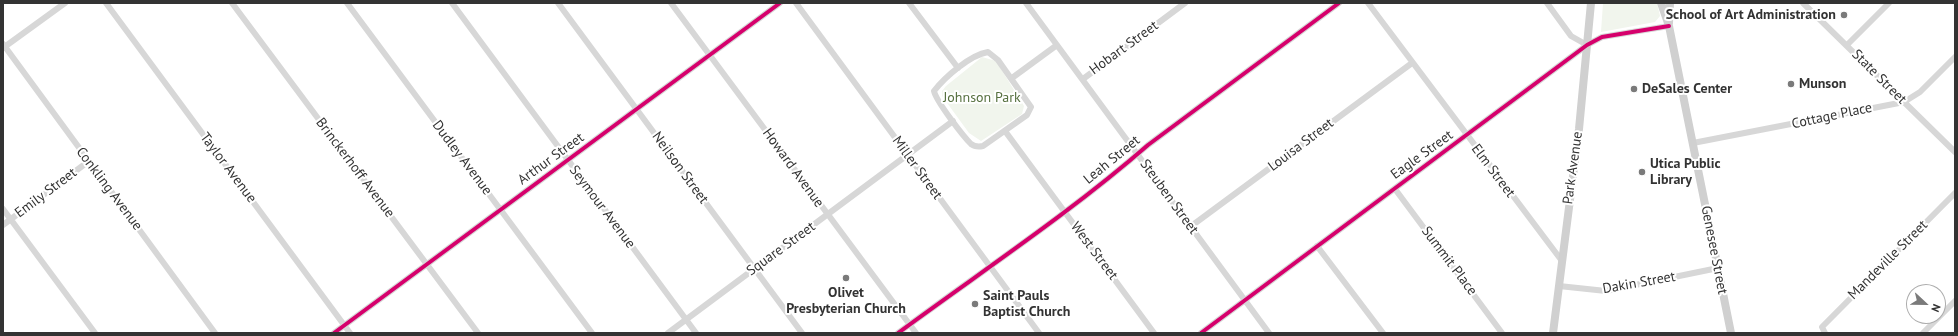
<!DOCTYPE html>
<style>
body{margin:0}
#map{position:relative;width:1958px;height:336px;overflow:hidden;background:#fff;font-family:"PT Sans",sans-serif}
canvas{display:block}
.frame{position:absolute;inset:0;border:4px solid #333;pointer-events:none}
.north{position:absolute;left:1906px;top:284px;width:40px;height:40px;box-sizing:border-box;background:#fff;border:1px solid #adadad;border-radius:50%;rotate:112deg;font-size:11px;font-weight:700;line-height:16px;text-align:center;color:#333}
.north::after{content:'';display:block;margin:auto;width:14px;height:18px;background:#7a7a7a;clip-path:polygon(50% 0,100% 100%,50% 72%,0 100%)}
</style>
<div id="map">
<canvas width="1958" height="336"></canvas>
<div class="frame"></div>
<div class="north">N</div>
</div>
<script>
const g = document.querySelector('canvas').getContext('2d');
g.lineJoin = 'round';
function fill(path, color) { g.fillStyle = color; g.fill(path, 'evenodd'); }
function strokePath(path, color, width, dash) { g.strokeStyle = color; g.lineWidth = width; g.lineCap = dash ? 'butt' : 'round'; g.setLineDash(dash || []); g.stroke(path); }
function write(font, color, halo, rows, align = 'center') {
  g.font = font + ' "PT Sans",sans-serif'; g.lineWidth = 4; g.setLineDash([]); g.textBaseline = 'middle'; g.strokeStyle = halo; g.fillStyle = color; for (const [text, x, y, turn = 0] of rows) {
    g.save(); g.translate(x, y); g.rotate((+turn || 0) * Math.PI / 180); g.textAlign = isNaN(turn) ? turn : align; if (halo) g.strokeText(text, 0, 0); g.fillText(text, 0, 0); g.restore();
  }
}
fill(new Path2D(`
 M1603,3H1657L1660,16L1655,22L1601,32Z
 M982,57L996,61L1024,106L1022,114L981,141L969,133L942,96V91L946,86Z`), '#f1f5ed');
strokePath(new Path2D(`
 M106,3L350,333
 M232,3L478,333
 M347,3L592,333
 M452,3L696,333
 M558,3L802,333
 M671,3L916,333
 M796,3L1039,333
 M909,3L958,68
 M1026,3L1269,333
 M1368,3L1562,261
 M1547,3L1571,36L1587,45
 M1803,3L1955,152
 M3,44L215,333
 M1847,45L1889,3
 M3,48L65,3
 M988,52L998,60L1031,107L1027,115L983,146C978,147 975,147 971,144C963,136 936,101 934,91C945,77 970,55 988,52Z
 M1012,78L1057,45
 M1083,79L1185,3
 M1005,131L1154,333
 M1693,143L1904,102L1920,92L1955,57
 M1395,189L1502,333
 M3,209L95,333
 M3,225L89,161
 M1190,227L1412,63
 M1317,246L1383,333
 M1559,286L1606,291L1718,268
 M334,333L780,3
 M668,333L953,121
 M898,333C982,271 1070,213 1148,145L1339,3
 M1201,333L1587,45L1602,37L1669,26
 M1825,333L1822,327L1955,193
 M1923,333L1955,301`), '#d7d7d7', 6);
strokePath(new Path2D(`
 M1661,3L1669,26L1731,333
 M1669,23L1670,3
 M1553,333L1579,129L1591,3`), '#d0d0d0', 8);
strokePath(new Path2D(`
 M334,333L780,3
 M898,333C982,271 1070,213 1148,145L1339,3
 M1201,333L1587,45L1602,37L1669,26`), '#d6006c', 4);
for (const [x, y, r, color] of [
 [1844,15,4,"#7a7a7a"],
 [1791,84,4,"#7a7a7a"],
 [1634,89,4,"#7a7a7a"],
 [1642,172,4,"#7a7a7a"],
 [846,278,4,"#7a7a7a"],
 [975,304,4,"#7a7a7a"]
]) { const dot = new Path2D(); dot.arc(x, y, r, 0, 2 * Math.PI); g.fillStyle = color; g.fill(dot); strokePath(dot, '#fff', 1.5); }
write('bold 14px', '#333', '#fff', [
 ["School of Art Administration",1836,15,"right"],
 ["Munson",1799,84],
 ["DeSales Center",1642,89],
 ["Utica Public",1650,164],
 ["Library",1650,180],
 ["Olivet",846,293,"center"],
 ["Presbyterian Church",846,309,"center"],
 ["Saint Pauls",983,296],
 ["Baptist Church",983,312]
], 'left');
write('14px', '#333', '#fff', [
 ["Hobart Street",1124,48,-36],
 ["State Street",1879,77,45],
 ["Cottage Place",1832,116,-12],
 ["Louisa Street",1301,145,-37],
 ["Eagle Street",1422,155,-36],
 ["Dudley Avenue",462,158,53],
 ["Arthur Street",551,159,-36],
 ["Leah Street",1112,160,-39],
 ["Taylor Avenue",228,168,53],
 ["Brinckerhoff Avenue",355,168,53],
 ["Neilson Street",680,168,54],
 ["Howard Avenue",793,168,54],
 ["Miller Street",917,168,54],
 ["Park Avenue",1573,168,-82],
 ["Elm Street",1493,171,53],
 ["Conkling Avenue",109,189,53],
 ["Emily Street",46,193,-37],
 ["Steuben Street",1169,197,54],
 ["Seymour Avenue",602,207,53],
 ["Square Street",781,249,-36],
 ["Genesee Street",1714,250,79],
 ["West Street",1094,251,53],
 ["Mandeville Street",1888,260,-45],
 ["Summit Place",1449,261,53],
 ["Dakin Street",1639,283,-10]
]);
write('14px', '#56703f', '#fff', [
 ["Johnson Park",982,98]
]);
</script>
